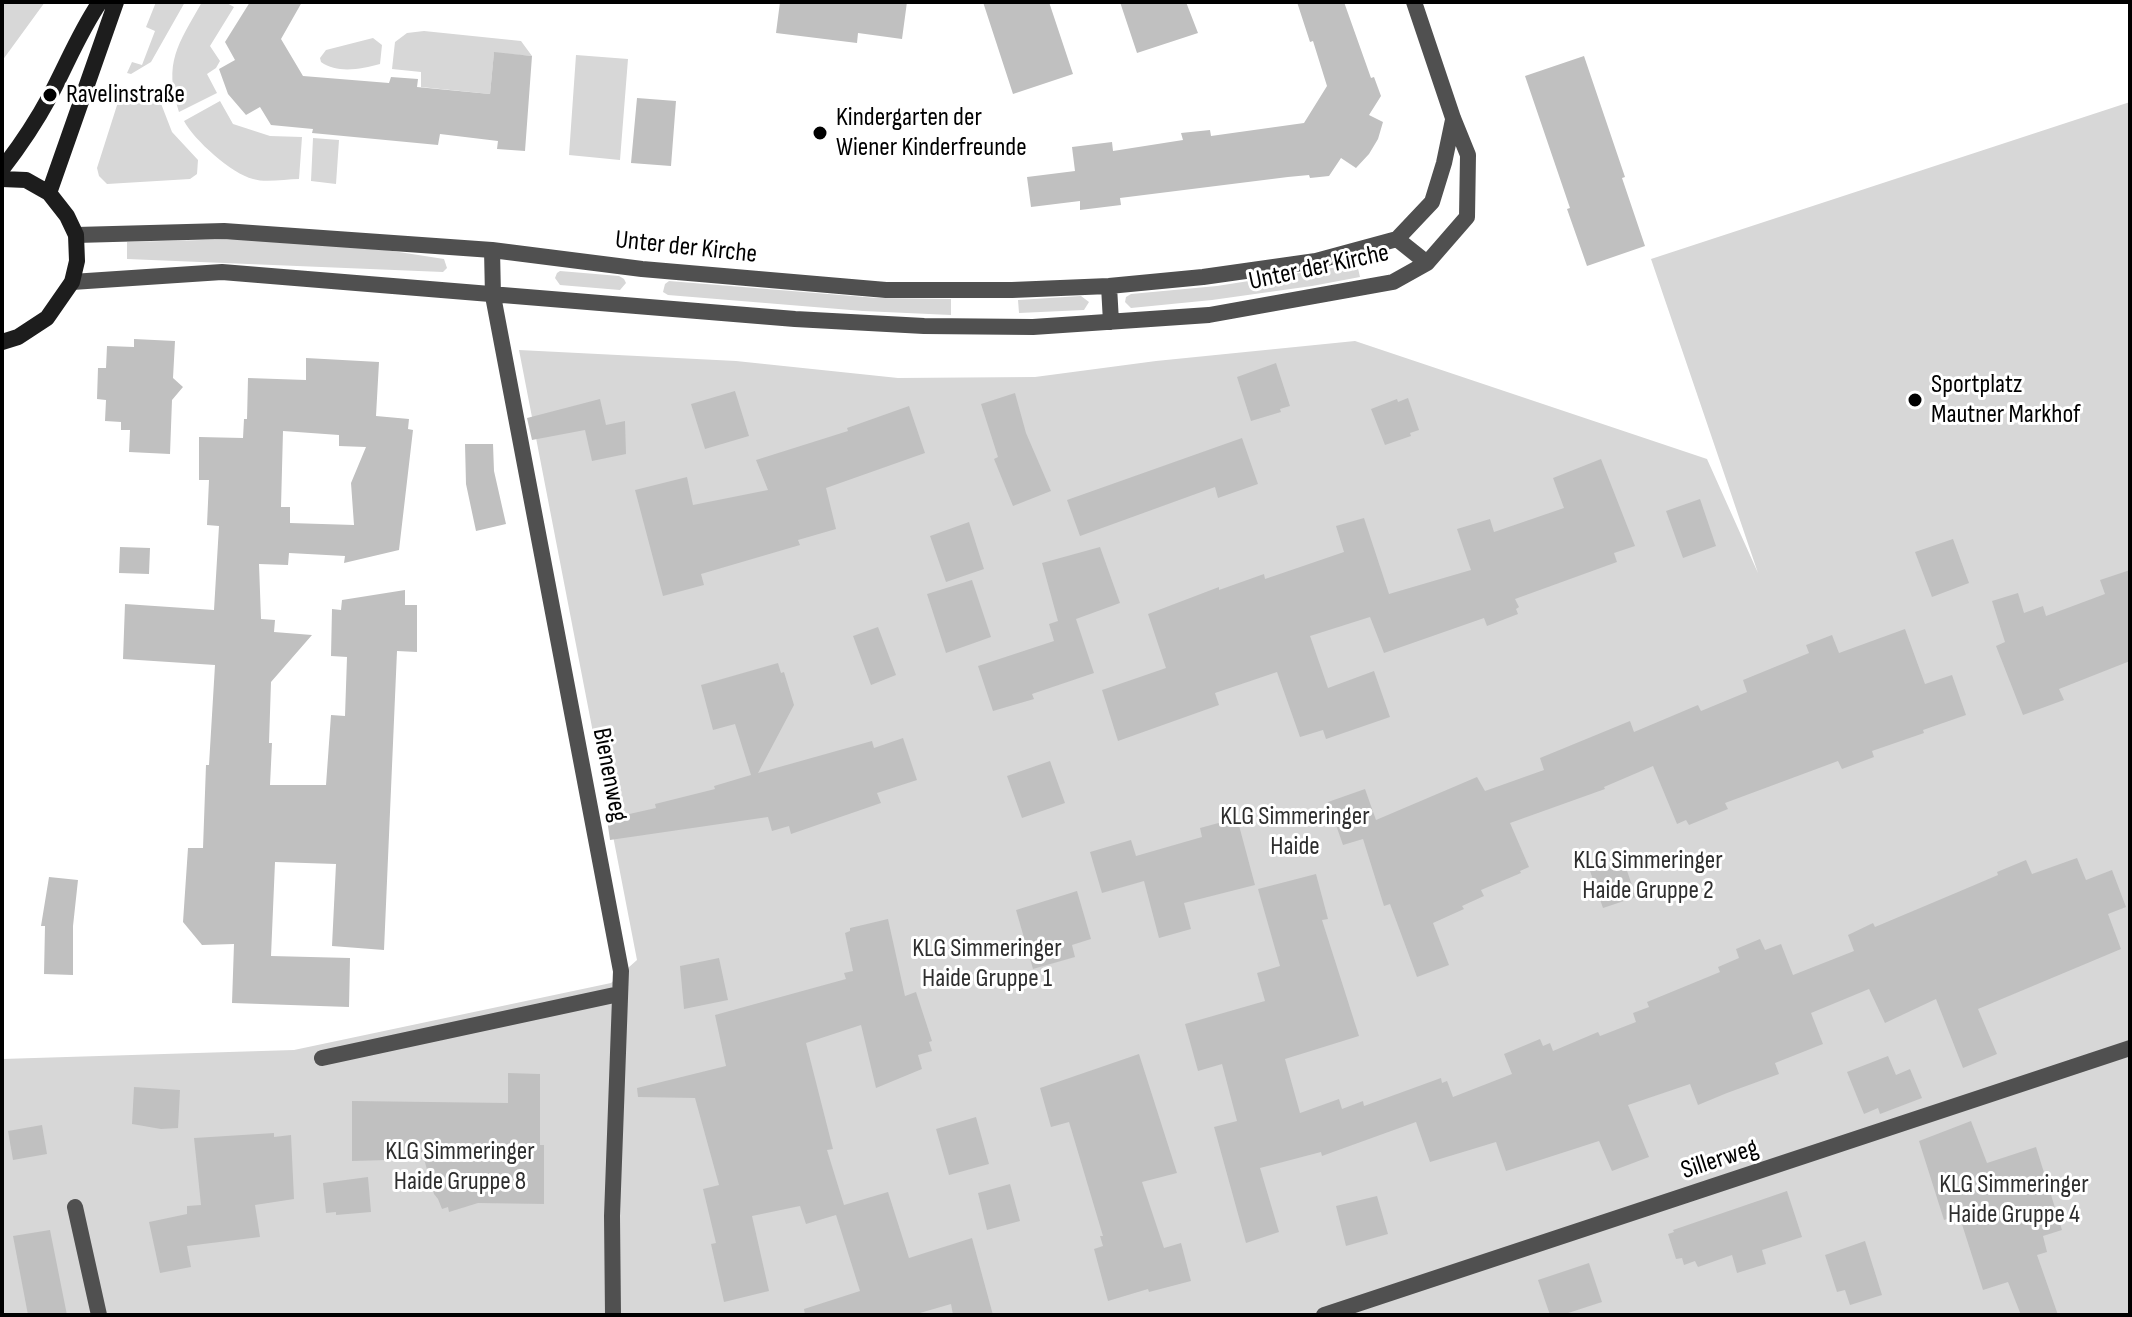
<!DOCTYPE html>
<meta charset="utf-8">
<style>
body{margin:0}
#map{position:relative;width:2132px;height:1317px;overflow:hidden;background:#fff;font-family:"Sofia Sans Condensed",sans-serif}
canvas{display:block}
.frame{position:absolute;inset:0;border:4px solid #000;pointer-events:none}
</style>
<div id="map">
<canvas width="2132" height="1317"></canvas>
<div class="frame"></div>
</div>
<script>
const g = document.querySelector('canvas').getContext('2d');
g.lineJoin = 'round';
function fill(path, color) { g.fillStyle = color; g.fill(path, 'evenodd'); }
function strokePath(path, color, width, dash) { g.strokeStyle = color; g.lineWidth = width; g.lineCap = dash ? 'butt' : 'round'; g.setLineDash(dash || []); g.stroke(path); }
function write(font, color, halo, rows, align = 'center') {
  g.font = font + ' "Sofia Sans Condensed",sans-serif'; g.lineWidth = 6; g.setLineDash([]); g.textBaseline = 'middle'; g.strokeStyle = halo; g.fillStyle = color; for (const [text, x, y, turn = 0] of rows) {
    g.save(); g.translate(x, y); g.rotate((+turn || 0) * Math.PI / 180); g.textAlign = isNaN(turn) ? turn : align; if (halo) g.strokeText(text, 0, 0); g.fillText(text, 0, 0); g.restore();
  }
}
fill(new Path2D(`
 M2,2H45L2,61Z
 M156,2H185L151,62L131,74L127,73L132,62L142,65L155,31L146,27Z
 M202,2H225L234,7L210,46L220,61L216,68L207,74L217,93L179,112C163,62 178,45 202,2Z
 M424,31L521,41L532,56L494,53L490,94L421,87V72L392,69L395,42L407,33Z
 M373,38L382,45L380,64C361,69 338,74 321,62L320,58L326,50Z
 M576,55L628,59L620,160L569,155Z
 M141,89L160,101L172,132L198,160L197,174L190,179L107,184L99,176L97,168L119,99L129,90Z
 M220,101L233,124L270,136L302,137L299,179C285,179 266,183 253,179C232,174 194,140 184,121Z
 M2130,102V1315H2V1059L294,1050L611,983L637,960L519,350L736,361L898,378L1035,377L1156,361L1355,341L1707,459L1758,573L1651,259Z
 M313,138L339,140L336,184L311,181Z
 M241,239L386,250L444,259L447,268L443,272L127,259V242Z
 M1357,264L1360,277L1312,286L1212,300L1131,308L1125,302L1126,297L1131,294L1217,286Z
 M560,271L619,276L624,279L626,283L620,290L560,285L555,278L557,273Z
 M669,281L877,298L951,299V315L863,311L668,295L663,292L665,284Z
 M1081,296L1089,302L1084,310L1019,313L1018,300Z`), '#d7d7d7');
fill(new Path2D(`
 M250,2H302L281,39L303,76L389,83L391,77L418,79L417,87L490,94L494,52L532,56L525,151L497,149L498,141L440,134L438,145L312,133L313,129L271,125L260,107L246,115L228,94L219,69L235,60L225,42Z
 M780,2H907L902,39L858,33L857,43L776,33Z
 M983,2H1049L1073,74L1013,94Z
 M1120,2H1186L1198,33L1137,53Z
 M1297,2H1344L1371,78L1374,77L1381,96L1369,115L1383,122L1378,139L1369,154L1356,168L1341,158L1329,176L1310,178L1309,175L1288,177L1120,198L1121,205L1080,210V201L1031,207L1027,177L1075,171L1072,147L1112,142L1113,151L1183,140L1181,133L1210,130L1211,136L1304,123L1327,86L1313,41L1310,42Z
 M1584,56L1625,177L1622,178L1645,246L1587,266L1567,209L1570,208L1525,76Z
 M637,98L676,101L671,166L631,163Z
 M134,339L175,341L173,378L183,387L172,400L170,454L129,452L130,430H121V422L105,421L106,400L97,399L98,368H106L107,346L134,347Z
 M306,358L379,362L376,416L409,419L408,429L413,430L399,550L344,563L345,556L289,553L288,565L259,564L261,619L275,620L274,632L312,635L271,682L269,743H272L270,785H326L331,715L345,716L347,657L331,656L332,609L341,610L342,600L405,590V605H417V652L397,651L384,950L332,946L336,864L275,862L271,956L350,958L349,1007L232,1003L234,944L202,945L183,922L188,848H203L206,765H209L215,665L123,659L125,604L214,610L219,526L207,525L209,480H199V437L243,438L244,419H247L248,378L306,380ZM283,431L339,435V446L366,447L351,483L354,525L290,523V507H281Z
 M1276,363L1290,406L1280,409L1281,412L1251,421L1237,377Z
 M735,391L749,436L705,449L691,404Z
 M1015,393L1026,433L1051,491L1013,506L994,459L998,457L981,404Z
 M1408,398L1419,430L1410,433L1411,436L1385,445L1371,409L1397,399L1398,402Z
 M600,399L606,425L625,421L626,454L592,461L585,430L532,440L527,418Z
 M909,406L925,453L826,488L836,529L798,540L800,545L701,574L704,585L663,596L635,490L687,477L693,505L768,490L756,460L848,431L847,428Z
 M1242,438L1258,484L1218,498L1215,487L1080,536L1067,500Z
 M465,444H493L494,471L506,524L476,531L466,484Z
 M1601,459L1635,546L1614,553L1617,562L1515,599L1519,607L1516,609L1518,614L1487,626L1484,618L1384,653L1370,617L1310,636L1328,688L1374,671L1390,717L1326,739L1323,730L1300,737L1277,672L1215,693L1219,705L1118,741L1102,690L1166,668L1148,614L1219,587V590L1264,574L1265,579L1344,552L1336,526L1364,518L1389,594L1471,570L1457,529L1490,519L1494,532L1564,508L1553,478Z
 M1700,499L1716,546L1683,558L1666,511Z
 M969,522L984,569L946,582L930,536Z
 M1953,539L1969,583L1932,597L1915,552Z
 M120,547L150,548L149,574L119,573Z
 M1100,547L1120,603L1076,619L1094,673L1032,694L1034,699L993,711L978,666L1054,641L1049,624L1058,621L1042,563Z
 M2130,570V661L2059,689L2064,700L2023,715L1996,646L2005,642L1992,601L2018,593L2024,613L2043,606L2046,616L2105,594L2100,580Z
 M972,580L991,637L946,653L927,594Z
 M878,627L896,675L871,685L853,636Z
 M1905,629L1925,684L1952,675L1966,715L1923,730L1924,733L1872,751L1874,757L1842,769L1838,761L1725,803L1728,809L1689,825L1686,820L1677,824L1653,766L1604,787L1605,789L1510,823L1529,867L1520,871L1521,873L1481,890L1484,896L1462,906L1464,909L1433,923L1449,965L1417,977L1390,904L1384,906L1363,839L1343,845L1328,802L1365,789L1376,820L1477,777L1485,791L1544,770L1540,758L1630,721L1634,732L1698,705L1701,711L1747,692L1743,680L1809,653L1806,645L1832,635L1839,653Z
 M778,663L781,673L784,672L794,705L758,773L872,741L874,748L903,738L917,780L877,793L881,803L791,834L789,826L772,831L768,817L610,840L607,819L656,808L655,804L715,789L714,786L751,775L735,724L713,730L701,685Z
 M1050,761L1065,803L1022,818L1007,776Z
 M1237,818L1255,885L1184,903L1191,929L1159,938L1144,881L1102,893L1090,852L1131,840L1136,856L1202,837L1200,828Z
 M2077,858L2086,880L2112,870L2126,907L2108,914L2121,949L1978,1009L1997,1054L1963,1068L1936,999L1885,1023L1869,989L1811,1013L1823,1044L1775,1063L1779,1074L1727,1093L1698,1105L1690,1084L1628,1105L1649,1157L1612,1171L1599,1141L1506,1171L1496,1142L1430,1162L1416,1122L1322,1156L1321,1152L1260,1168L1279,1232L1246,1243L1214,1127L1237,1121L1222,1064L1198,1071L1185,1024L1265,1001L1257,973L1280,966L1258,889L1316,874L1328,919L1322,920L1359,1036L1285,1059L1300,1113L1339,1099L1342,1109L1363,1101L1364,1106L1441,1078L1442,1083L1447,1081L1453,1097L1512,1074L1504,1054L1540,1039L1543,1046L1550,1043L1553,1051L1598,1032L1600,1036L1636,1022L1633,1013L1649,1007L1647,1002L1720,972L1718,967L1739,958L1736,949L1760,939L1765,950L1781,944L1793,975L1854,951L1848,935L1873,923L1875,927L1958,892L1998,875L1997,872L2026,860L2032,874Z
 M1623,859L1636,897L1603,908L1590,871Z
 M49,877L78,880L73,926V975L44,974L45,926H41Z
 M1077,891L1091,939L1072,945L1075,957L1033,969L1016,910Z
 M888,919L905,996L916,992L932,1041L929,1042L932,1051L918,1055L922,1069L876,1088L861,1025L806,1043L833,1149L827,1150L844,1205L888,1192L909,1258L972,1238L993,1315H953L951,1304L913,1315H805L804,1309L860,1291L836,1215L806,1224L800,1206L752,1216L769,1291L724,1302L711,1244L716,1243L703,1189L719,1185L695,1098L638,1097L637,1088L726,1066L715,1015L846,979L844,973L853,971L845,933L850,931V928Z
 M719,958L728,1000L684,1009L680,966Z
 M1139,1054L1177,1173L1142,1182L1164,1248L1181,1243L1191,1281L1149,1292L1148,1289L1108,1301L1094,1249L1103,1246L1100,1236H1103L1069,1122L1051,1127L1040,1088Z
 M1888,1056L1896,1075L1910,1069L1922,1098L1880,1114L1878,1108L1864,1114L1847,1072Z
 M508,1073L540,1074V1145H544V1204L478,1203L449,1212L448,1207L442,1209L438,1199L434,1194L424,1159L352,1161V1101L508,1103Z
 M134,1087L180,1090L178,1128L161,1129L132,1124Z
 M976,1117L989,1164L949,1175L936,1129Z
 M1971,1121L1987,1163L2036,1147L2062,1230L2043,1236L2047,1252L2037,1255L2058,1315H2021L2008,1282L1983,1290L1959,1215L1944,1220L1919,1141Z
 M42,1125L47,1154L13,1160L8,1131Z
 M274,1133V1137L291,1135L294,1199L255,1205L260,1237L187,1246L191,1267L160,1273L149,1222L187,1214V1206L201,1205L194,1138Z
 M368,1177L371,1212L336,1215V1212L326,1213L323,1183Z
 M1010,1184L1020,1221L987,1230L978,1193Z
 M1787,1191L1802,1237L1762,1250L1766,1264L1737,1273L1732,1255L1698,1267L1695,1261L1684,1265L1682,1258L1676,1259L1668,1234L1674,1232L1673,1230Z
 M1377,1196L1388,1234L1346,1246L1336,1206Z
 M50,1230L67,1315H28L13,1236Z
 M1865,1241L1882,1295L1850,1305L1845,1290L1837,1292L1825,1255Z
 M1589,1263L1602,1302L1562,1315H1550L1538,1280Z`), '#c0c0c0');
strokePath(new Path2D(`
 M76,235L224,231L492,250L642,269L886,290H1012L1109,286L1203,277L1316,261L1397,239L1432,202L1444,163L1453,120
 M1397,239L1427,263
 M492,250L493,296L621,971L612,1216L613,1315
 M72,282L222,272L795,319L924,326L1033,327L1209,315L1393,282L1427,263L1467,217L1468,155L1453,118L1414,2
 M1109,286L1111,322
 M322,1058L619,994
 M75,1207L99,1315
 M1324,1315L2130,1048`), '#505050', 16);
strokePath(new Path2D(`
 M2,169C20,146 36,122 50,96C67,64 80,31 100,2
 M2,179L26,180L49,193L67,216L76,235L77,261L72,282L47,318L18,337L2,342
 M49,193L116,2`), '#1d1d1d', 16);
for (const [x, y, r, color] of [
 [50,95,8,"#000"],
 [820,133,8,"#000"],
 [1915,400,8,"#000"]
]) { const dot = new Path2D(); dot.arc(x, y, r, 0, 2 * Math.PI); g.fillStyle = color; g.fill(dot); strokePath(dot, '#fff', 3); }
write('26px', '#000', '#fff', [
 ["Ravelinstraße",66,95],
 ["Kindergarten der",836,118],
 ["Wiener Kinderfreunde",836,148],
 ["Sportplatz",1931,385],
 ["Mautner Markhof",1931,415]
], 'left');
write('26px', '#000', '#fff', [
 ["Unter der Kirche",686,248,6],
 ["Unter der Kirche",1319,268,-12],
 ["Bienenweg",609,775,79],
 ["Sillerweg",1720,1160,-18]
]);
write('26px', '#2e2e2e', '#fff', [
 ["KLG Simmeringer",1295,817],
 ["Haide",1295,847],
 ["KLG Simmeringer",1648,861],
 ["Haide Gruppe 2",1648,891],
 ["KLG Simmeringer",987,949],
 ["Haide Gruppe 1",987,979],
 ["KLG Simmeringer",460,1152],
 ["Haide Gruppe 8",460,1182],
 ["KLG Simmeringer",2014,1185],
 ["Haide Gruppe 4",2014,1215]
]);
</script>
